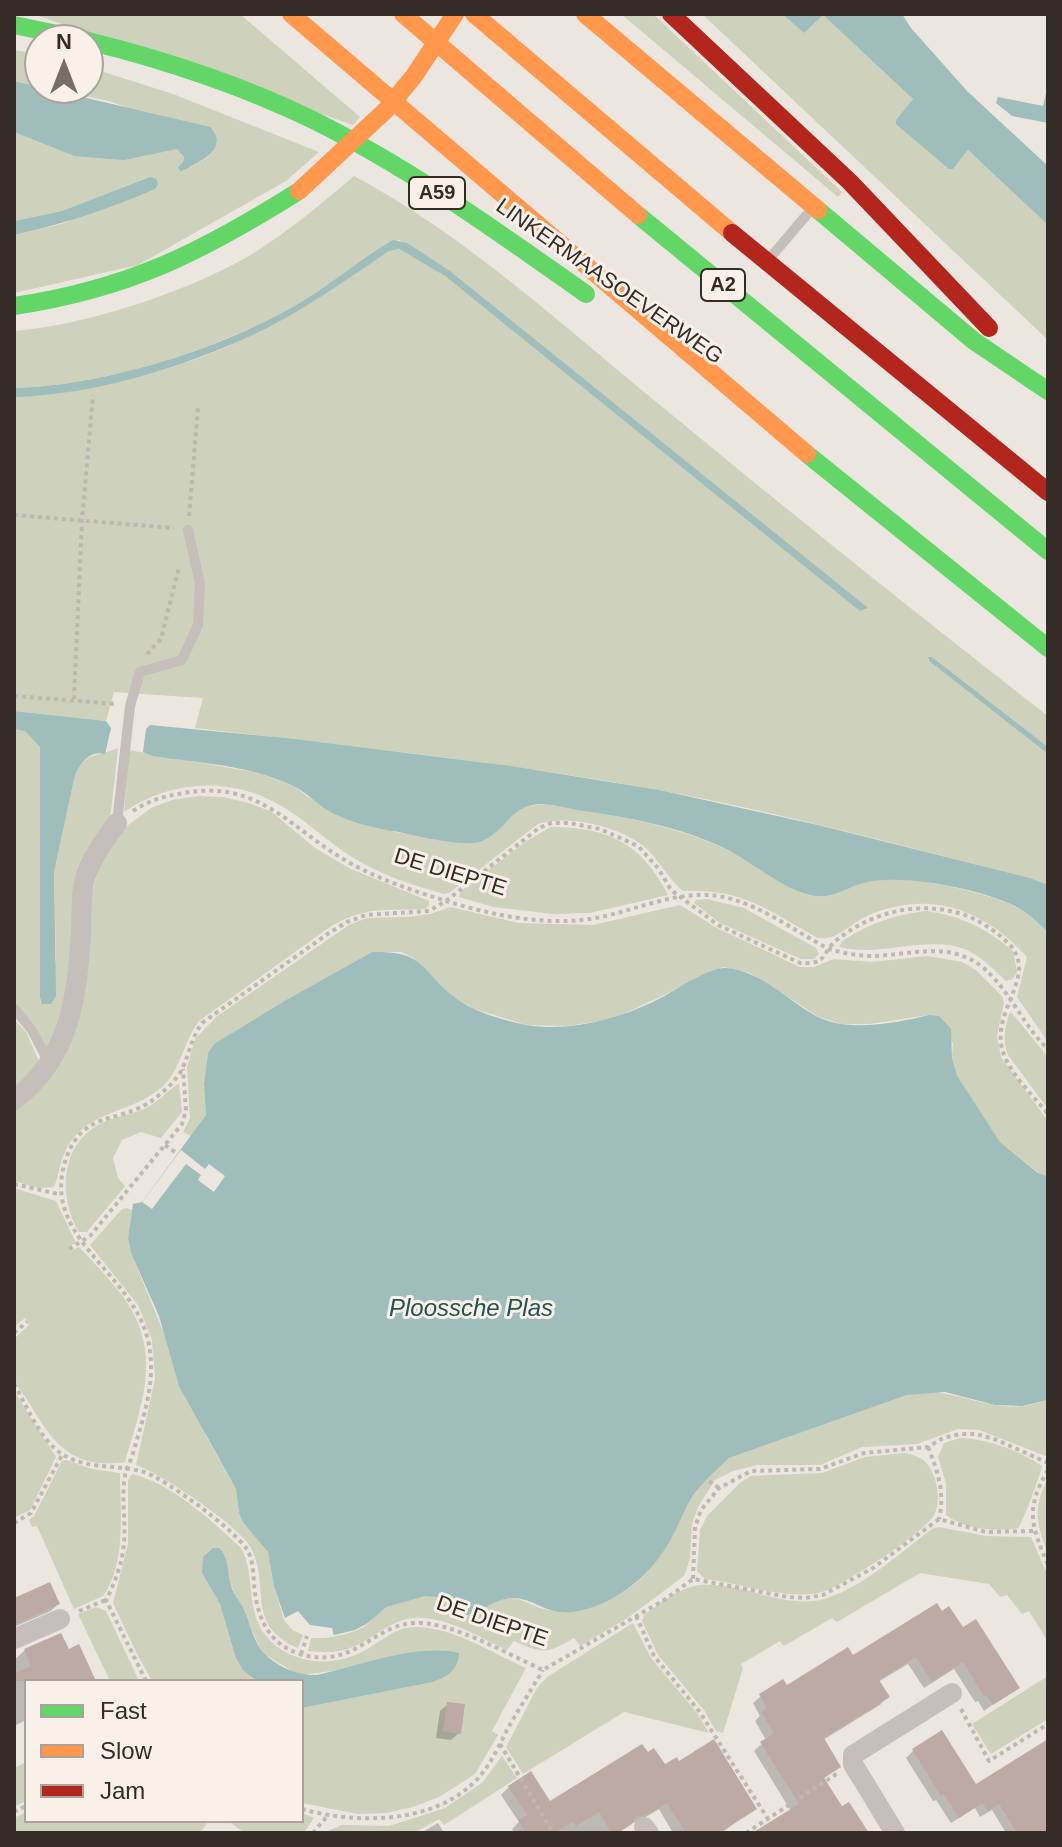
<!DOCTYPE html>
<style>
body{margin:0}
#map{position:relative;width:1062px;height:1847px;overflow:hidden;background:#ece6e0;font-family:Helvetica,sans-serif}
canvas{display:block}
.frame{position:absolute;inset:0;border:16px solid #352c28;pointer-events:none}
.legend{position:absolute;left:24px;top:1679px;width:280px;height:144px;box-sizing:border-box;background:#f8f0e9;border:2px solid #aaa29c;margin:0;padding:10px 14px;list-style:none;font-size:24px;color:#352c28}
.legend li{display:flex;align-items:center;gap:16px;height:40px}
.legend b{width:40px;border:2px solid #aaa29c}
.north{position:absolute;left:24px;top:24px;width:80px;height:80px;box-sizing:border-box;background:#f8f0e9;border:2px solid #aaa29c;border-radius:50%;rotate:0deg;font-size:22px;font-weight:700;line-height:32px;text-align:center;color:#352c28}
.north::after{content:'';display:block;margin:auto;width:28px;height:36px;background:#756d68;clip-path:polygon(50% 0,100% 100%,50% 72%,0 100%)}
</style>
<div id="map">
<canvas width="1062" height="1847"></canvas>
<div class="frame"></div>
<ul class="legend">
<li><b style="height:10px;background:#63d668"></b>Fast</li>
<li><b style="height:10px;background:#ff974d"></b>Slow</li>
<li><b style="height:10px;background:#b3261e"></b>Jam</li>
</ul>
<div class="north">N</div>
</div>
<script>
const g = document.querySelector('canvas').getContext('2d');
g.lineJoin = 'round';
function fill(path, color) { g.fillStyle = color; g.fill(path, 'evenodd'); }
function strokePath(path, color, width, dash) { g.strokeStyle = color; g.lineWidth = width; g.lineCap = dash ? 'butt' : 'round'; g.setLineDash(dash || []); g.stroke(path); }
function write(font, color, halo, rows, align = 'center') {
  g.font = font + ' Helvetica,sans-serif'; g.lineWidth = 6; g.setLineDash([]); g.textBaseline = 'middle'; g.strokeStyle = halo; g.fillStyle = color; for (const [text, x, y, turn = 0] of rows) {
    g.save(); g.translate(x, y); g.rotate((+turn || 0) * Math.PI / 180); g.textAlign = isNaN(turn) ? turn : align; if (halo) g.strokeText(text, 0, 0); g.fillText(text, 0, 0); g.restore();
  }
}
fill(new Path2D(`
 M33,14H240L360,117L353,125Z
 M621,14H653L842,192L838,197Z
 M702,14H782L804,33L822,14L913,99L896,120L953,169L968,150L1048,225V340Z
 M14,50L40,54V87L14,81Z
 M88,67L173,94L319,152L286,181L138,265L14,293V235L65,223L150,177L62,211L14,221V132L74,156L177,149L184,157L181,172C195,164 213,159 217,142L109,101L46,88H88Z
 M354,176C466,236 562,325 660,405C788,511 917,614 1048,716V747L932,657L928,658L929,661L1048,754V885L1030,878C906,847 783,813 658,790C505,762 350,746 195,728L203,698L114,692L106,721L14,711V397C84,395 174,371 238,342C291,317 340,283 389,251L399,249L445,276L860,610L867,609L450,271L399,240L386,244C359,263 333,283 305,300C226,347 106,386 14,388V331C88,325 194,290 257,251C291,229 324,202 354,176Z
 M14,729L25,731L40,747V1002L56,960L54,872L75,775C86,751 97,757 118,748L111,812L72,981L49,1054L36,1027L14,1000Z
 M129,750L259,773L294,786L308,797L395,832L468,843L481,841L515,812L528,806L544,804C605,814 665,822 721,847C752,861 780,888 813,896C833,900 847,887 865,882C903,873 979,890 1014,906C1027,912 1038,923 1048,932V1042L1017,997L1027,957C984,909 928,889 867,916C850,924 836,941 818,938C769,911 742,888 683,891C667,878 658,857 641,844C617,826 566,814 538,824L449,893L444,894C413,885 380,875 352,857C326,841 303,817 276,803C227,776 169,781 124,812Z
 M199,796L223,797L249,803L272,812L315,848L351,869L429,901V905L426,909C384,911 365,905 327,929L199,1021C183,1042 182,1067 164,1085C133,1115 84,1109 65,1152C59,1163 59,1176 54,1187L38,1188L14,1181V1106L55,1068L93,874L123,829L151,808L172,800Z
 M551,827C609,827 642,844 668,895L590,913L553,914L493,907L459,897L461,891L528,840Z
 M707,899L744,908L816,948L819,954L814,959H801L720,923L694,903L696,900Z
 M680,905L717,928L800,967H814L834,959L871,962L928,956L962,962L976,970L1002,996L1004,1003L997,1035L1001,1057L1048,1121V1176L1039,1173L1000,1142L956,1076L952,1058L953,1043L929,1015L870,1024H842L819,1017L750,973L723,967L613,1019L567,1026L526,1025L475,1009L453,997L412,957L401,952H372L286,1000L214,1044L208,1053L204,1084L206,1115L191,1136L183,1132L190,1118L187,1067L195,1039L216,1017L349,925L367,918L409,917L430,914L450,907L519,923L593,925Z
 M926,911C961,916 986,928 1013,951L1017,972L1013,979L1006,981C994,970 982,957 967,950C926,934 881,958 840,947L841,942C868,924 893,915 926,911Z
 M1011,1012L1048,1057V1109L1008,1055C1002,1040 1005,1029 1009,1014Z
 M14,1020L26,1032L41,1066L14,1093Z
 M179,1083L182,1112L161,1138L141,1132L122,1140L113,1158L118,1178L125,1186L87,1232H79C58,1196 60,1143 102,1123C117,1115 135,1115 150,1106C160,1100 169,1090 179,1083Z
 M14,1188L56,1201L76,1243L68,1247L69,1251L79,1247C94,1263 111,1280 124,1298C163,1353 142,1404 125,1462C74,1470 53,1444 30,1404C25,1396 16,1386 14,1377C11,1366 14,1351 14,1339L29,1325L25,1318L14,1327Z
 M127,1208L132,1210L128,1238L131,1253L207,1438L236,1489L239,1513L268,1552L274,1587L284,1620L293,1630L303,1635L298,1648C244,1625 271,1586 251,1548C240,1526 160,1473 136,1465L155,1379L152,1340L138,1305L90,1245L122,1209Z
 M14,1391L56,1457L30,1510L16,1517Z
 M926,1392C959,1392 990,1410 1023,1406C1031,1405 1040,1402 1048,1400V1457L979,1430L958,1429L917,1444L862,1447L820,1465H757L733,1471L715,1480L698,1507L692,1524L690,1559L684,1576L629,1617L580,1646L574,1638C547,1654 543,1654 514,1641L507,1650C478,1637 447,1616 413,1618C392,1620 376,1636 357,1645C342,1653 325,1653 308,1651L311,1638C328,1639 353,1635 368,1624C374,1618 377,1611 385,1607C397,1602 414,1597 427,1596C446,1595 446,1605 459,1610C478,1617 487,1602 504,1599C520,1595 530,1606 544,1609C582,1616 623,1600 648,1571C667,1549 676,1522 692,1498C702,1482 715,1470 729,1458L907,1395Z
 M960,1438C988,1439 1018,1450 1042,1466C1040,1475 1023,1523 1018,1528C997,1532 963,1529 946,1515V1483L938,1457L944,1443Z
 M904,1453C922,1456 929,1462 935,1479C938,1489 940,1505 934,1515C924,1533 842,1586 822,1592C788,1601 740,1583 705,1579L697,1571L700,1530L707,1516L740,1483L751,1476L822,1473L865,1457Z
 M66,1460L92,1469L120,1473C120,1512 127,1562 103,1596L74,1609L37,1526L32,1527L29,1520L34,1516L62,1461Z
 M132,1474C171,1483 212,1521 241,1548C256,1574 245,1611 266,1636C289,1664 331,1668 362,1652C380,1643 395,1626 417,1627C455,1628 492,1653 526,1668L492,1731L498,1735L475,1774L439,1797L413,1807L386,1813L358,1814L302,1803V1708L433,1682L338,1670L303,1675L292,1671L266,1655L259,1646L230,1583L202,1573L220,1604L244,1670L257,1681H152L137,1654L113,1603L128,1544V1480Z
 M1048,1479V1553C1037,1527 1032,1506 1048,1479Z
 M939,1527L986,1536L1031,1537L1048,1576V1642L1029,1611L1022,1614L1007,1595L1000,1597L989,1584L920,1573L837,1622L832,1618L784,1646L780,1641L741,1664L743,1668L723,1733L716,1731L704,1710L658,1655L642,1621L644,1615C658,1605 674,1591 691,1587C732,1576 781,1611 824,1599C861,1589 901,1552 932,1529Z
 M96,1607L106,1611L139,1681H110L78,1614Z
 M633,1623L651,1658L697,1713L709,1733L624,1712L523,1774L506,1747L537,1688L547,1677Z
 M1048,1676V1719L991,1754L972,1724Z
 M502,1756L517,1778L444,1825L439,1819L414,1833H323L342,1825L389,1826L445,1808L483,1782Z
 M26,1762V1801L14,1807V1768Z
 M26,1812V1821H209L200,1833H14V1818Z
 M302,1813L314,1818L304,1833H245L228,1821H302Z`), '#ced1bb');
fill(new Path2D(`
 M782,14H902L911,28L967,91L1048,166V225L968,150L953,169H949L896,124V120L913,99L823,15L804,33Z
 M14,81L210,127C231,150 198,162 181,172L178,167L183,162L184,157L177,149L124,160L74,156L14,132Z
 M1048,85V123L1012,116L996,103L998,97L1043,106Z
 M150,177L156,179L158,184L155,189C109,209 63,224 14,235V221L62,211Z
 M393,240L407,243L450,271L868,608L860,611L445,276L399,249L389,251C340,284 290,320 235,343C167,372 89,395 14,397V388C105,386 229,347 306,299C336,281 363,257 393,240Z
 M928,657H932L1048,747V754L929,661Z
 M14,711L106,721L111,728L105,754C90,750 81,762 75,775L54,872L56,996L51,1004H42L40,998V747L25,731L14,729Z
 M150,725L295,739L511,766L659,790L818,825L1030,878L1048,885V932C1038,923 1027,912 1015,906C979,889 906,874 867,882C848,886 835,899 815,896C786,892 752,862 724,848C680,827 632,818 584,811C571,809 556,805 543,804C509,804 507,831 482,841C465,848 418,836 399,832C373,828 346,822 324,808C313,800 302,789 289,784C247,765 199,763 153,756L143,752L146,729Z
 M372,952C424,951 418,967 453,996C471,1011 502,1020 526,1025C570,1032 615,1020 655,1001C672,993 708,967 726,968C761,971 787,1000 816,1016C848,1033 896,1023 929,1015L939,1016L951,1029L952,1058L957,1076L1000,1142L1038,1173L1048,1176V1400L1022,1406L995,1405L945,1392L907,1395L729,1458C717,1469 705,1480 695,1493C685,1507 680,1522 672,1537C653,1573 619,1603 578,1611C546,1617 538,1599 513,1598C496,1598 483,1611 467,1615L449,1602L437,1597L425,1596L386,1607L368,1623L355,1630L334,1635L285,1618L274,1587L268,1552L243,1522L239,1513L236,1489L179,1386L159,1316L131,1253L128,1238L133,1204L142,1202L206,1115L204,1084L208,1053L214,1044L286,1000Z
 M213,1548H219C229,1558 227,1569 230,1582C232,1593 240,1601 244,1610C249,1622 252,1634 258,1645C269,1664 297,1676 317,1675C359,1666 417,1643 459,1653C458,1670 448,1676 433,1682L302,1708V1681H257L243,1670L236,1658L220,1604L202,1573L203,1557Z`), '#9ebdbb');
fill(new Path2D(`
 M181,1150L205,1169L209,1164L225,1176L214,1192L198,1180L201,1175L186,1164L152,1209L142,1202Z
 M298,1611L310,1625L332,1628L334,1637L311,1638L293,1630L283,1619Z`), '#ece6e0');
fill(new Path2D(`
 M14,1596L15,1599L58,1604L51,1611L14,1627Z
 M942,1614L962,1630L1017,1687L984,1711L978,1701L975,1702L954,1669L924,1688L908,1664L878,1682L887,1697L880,1705L823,1740L838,1767L823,1779L841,1809L863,1833H757L791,1811L754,1751L766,1740L755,1721L760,1716L753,1703L761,1696L786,1688L853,1658Z
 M60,1635L87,1681H26V1720L14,1726V1660L24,1651Z
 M448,1704L459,1733L451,1740L436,1738L440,1711Z
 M1048,1742V1825L1035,1833H1006L992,1810L980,1817L975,1808L951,1823L936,1800L933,1801L906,1758L913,1751L976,1787Z
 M664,1767L755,1809L721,1833H673L659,1809L638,1822L630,1823L619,1833H514L512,1829L519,1822L501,1795L509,1787L549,1803Z
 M438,1823L444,1833H421Z`), '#0003');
fill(new Path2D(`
 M50,1582L60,1604L14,1625V1598Z
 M937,1603L942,1611L949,1606L963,1627L976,1619L1020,1688L993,1705L986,1695L984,1696L963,1662L932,1682L916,1657L879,1680L890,1697L824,1738L841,1767L824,1778L842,1806L849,1802L869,1833H752L799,1804L760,1742L774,1733L761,1712L767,1708L759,1694L783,1679L787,1685L848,1647L853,1655Z
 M61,1633L69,1649L79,1644L96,1681H14V1674L31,1666L24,1649Z
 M447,1702L465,1704L461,1734L443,1731Z
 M942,1730L976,1784L1048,1739V1833H1017L999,1804L988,1811L982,1803L959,1818L944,1794L941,1796L912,1749Z
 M714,1739L757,1809L719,1833H686L667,1803L648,1815L636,1817L632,1824L618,1833H611L599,1812L576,1826L573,1822L554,1833H526L518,1820L527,1815L508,1786L531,1771L550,1801L642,1744L648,1752L654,1748L665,1764L677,1757L679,1761Z`), '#beaaa4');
strokePath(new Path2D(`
 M14,515L174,528
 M189,516L198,408
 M147,654L161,639L179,567
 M14,696L116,704
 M74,699L82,520L93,395
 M133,811C149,800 165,796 184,793C260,779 291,830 350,863C380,880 414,891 446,901C492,915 547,927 596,918C632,911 672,893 708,895C751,897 792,930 829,949C843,953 858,956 872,956C909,955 949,941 981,966C1010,989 1022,1025 1048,1049
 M165,1145L178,1154
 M14,1184L58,1194
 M69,1249L90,1236L182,1124L186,1110L183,1069
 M14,1333L27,1322
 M14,1384C27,1406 40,1440 62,1454C87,1470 117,1464 144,1472C166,1479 233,1529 246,1548C253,1558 253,1571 254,1583C256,1614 267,1644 300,1654C353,1670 372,1626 413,1623C450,1620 509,1655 543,1670L664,1600L693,1579L787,1597L806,1598L823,1595L873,1568L939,1519L986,1532L1034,1531
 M928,1447C938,1472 945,1492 939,1519
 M1048,1470C1025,1509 1031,1525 1048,1565
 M709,1481L719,1488
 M14,1523L31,1513L62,1455
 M693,1579L695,1527L701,1510L719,1488L751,1471L820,1469L864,1453L928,1447L943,1438L960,1434H977L997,1440L1048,1463
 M79,1611L106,1600
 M636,1616L654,1656L699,1711L768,1819
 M301,1654L307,1636
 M146,1681L106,1600C115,1583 123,1561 124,1542C126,1520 121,1497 125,1476C126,1468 131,1461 133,1453C144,1415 157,1380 148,1340C131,1269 37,1237 67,1156C84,1111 118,1123 150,1102C161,1094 178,1080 183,1067C190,1051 191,1039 202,1023L329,933L347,922L366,915L429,911L446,901L539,828L551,823H569L600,829L638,846L658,868L671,890L718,925L800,963C829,965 820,953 838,939C873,911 922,900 965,915C980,921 994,930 1006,941C1040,971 996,1005 1001,1043C1004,1069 1032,1094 1048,1114
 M961,1709L989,1761L1048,1724
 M500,1744L553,1833
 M302,1809C358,1825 439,1824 480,1776C492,1762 500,1744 508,1728C519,1709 531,1690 543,1670
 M14,1812L26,1806
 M313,1833L328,1815
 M746,1833L838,1773`), '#beb7b2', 4, [4, 4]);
strokePath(new Path2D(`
 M770,258L809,212
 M117,823L130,706L140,672L182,660L198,625L200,584L188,530
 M14,1008L32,1030L49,1063`), '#c5beba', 10);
strokePath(new Path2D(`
 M14,1100C70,1058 78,996 81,930C82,911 80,888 88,870C95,853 106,838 117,823
 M14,1639L60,1619
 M644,1827L649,1833
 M895,1833L853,1764V1755L952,1693`), '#c5beba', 20);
strokePath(new Path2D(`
 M14,25L86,40
 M88,41C165,60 241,85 313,120C410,168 498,232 586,294
 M818,210L974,341L1048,391
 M638,215L1048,551
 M14,306C129,289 202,252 299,191
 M807,454L1048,648`), '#63d668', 18);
strokePath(new Path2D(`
 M291,14L807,454
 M403,14L638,215
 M474,14L732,233
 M585,14L818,210`), '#ff974d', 18);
strokePath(new Path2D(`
 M671,14L850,182L989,328
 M732,233L1048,492`), '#b3261e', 18);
strokePath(new Path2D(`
 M299,191L386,110L414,76L455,14`), '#ff974d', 18);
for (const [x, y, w] of [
 [437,193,56],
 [723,285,44]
]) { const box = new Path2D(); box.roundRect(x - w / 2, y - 16, w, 32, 6); g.fillStyle = '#f8f0e9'; g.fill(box); strokePath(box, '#352c28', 2); }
write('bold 20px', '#352c28', null, [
 ["A59",437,193],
 ["A2",723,285]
]);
write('22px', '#352c28', '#f8f0e9', [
 ["LINKERMAASOEVERWEG",609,282,35],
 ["DE DIEPTE",450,873,17],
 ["DE DIEPTE",492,1622,19]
]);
write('italic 24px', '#215454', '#f8f0e9', [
 ["Ploossche Plas",471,1309]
]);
</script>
